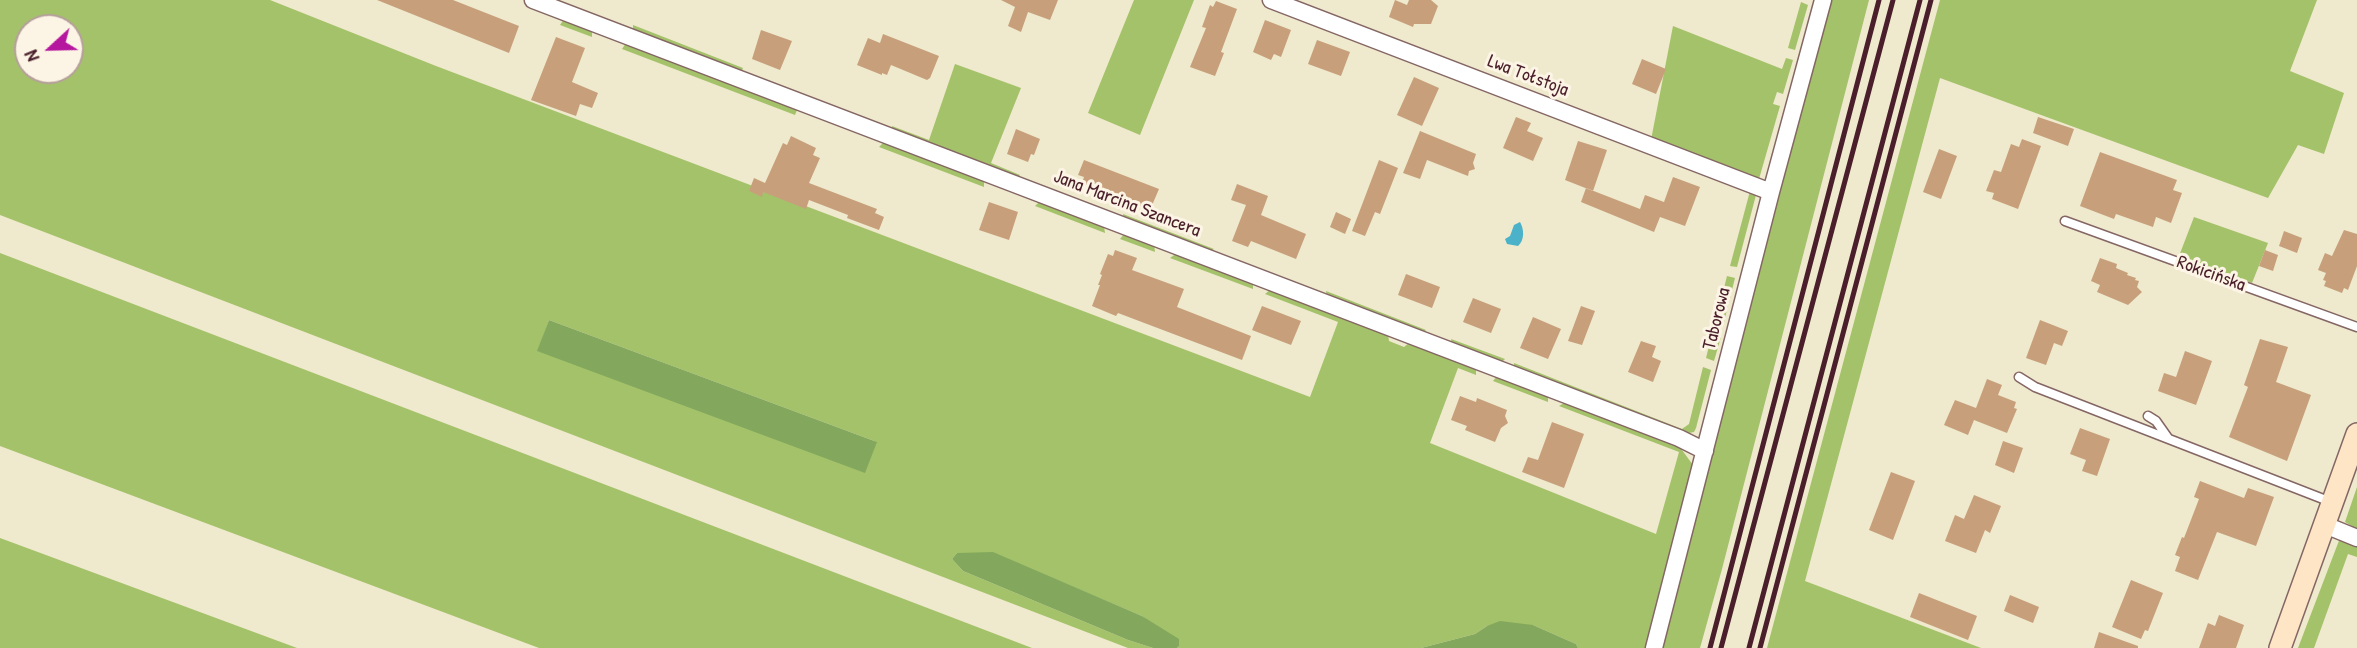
<!DOCTYPE html>
<meta charset="utf-8">
<style>
body{margin:0}
#map{position:relative;width:2357px;height:648px;overflow:hidden;background:#efe9cd;font-family:"Patrick Hand",sans-serif}
canvas{display:block}
.north{position:absolute;left:14px;top:14px;width:70px;height:70px;box-sizing:border-box;background:#fcf5e5;border:2px solid #b59f9b;border-radius:50%;rotate:248deg;font-size:19px;font-weight:700;line-height:28px;text-align:center;color:#4a1f2b}
.north::after{content:'';display:block;margin:auto;width:24px;height:32px;background:#b5179e;clip-path:polygon(50% 0,100% 100%,50% 72%,0 100%)}
</style>
<div id="map">
<canvas width="2357" height="648"></canvas>
<div class="north">N</div>
</div>
<script>
const g = document.querySelector('canvas').getContext('2d');
g.lineJoin = 'round';
function fill(path, color) { g.fillStyle = color; g.fill(path, 'evenodd'); }
function strokePath(path, color, width, dash) { g.strokeStyle = color; g.lineWidth = width; g.lineCap = dash ? 'butt' : 'round'; g.setLineDash(dash || []); g.stroke(path); }
function write(font, color, halo, rows, align = 'center') {
  g.font = font + ' "Patrick Hand",sans-serif'; g.lineWidth = 6; g.setLineDash([]); g.textBaseline = 'middle'; g.strokeStyle = halo; g.fillStyle = color; for (const [text, x, y, turn = 0] of rows) {
    g.save(); g.translate(x, y); g.rotate((+turn || 0) * Math.PI / 180); g.textAlign = isNaN(turn) ? turn : align; if (halo) g.strokeText(text, 0, 0); g.fillText(text, 0, 0); g.restore();
  }
}
fill(new Path2D(`
 M0,0H270L436,66L1310,397L1338,322L1265,294L1271,289L1388,334L1389,341L1404,347L1410,342L1476,368V375L1458,368L1430,443L1656,534L1679,452L1559,406L1566,402L1679,446L1693,465L1648,648H1578L1576,644L1533,625L1487,626L1475,634L1421,648H1177L1179,646L1142,616L993,553H957L952,559L963,571L1128,640L1153,648H1128L0,215ZM28,28H70V70H28ZM549,320L877,442L538,351Z
 M1134,0H1194L1140,135L1088,113Z
 M1830,0H1869L1722,569L1700,648H1660L1776,197Z
 M1940,0H2317L2290,71L2344,93L2324,154L2298,145L2268,198L1940,78L1805,581L1981,648H1767Z
 M1801,2L1808,5L1795,50L1788,48Z
 M564,19L592,30V37L560,25Z
 M633,25L743,68L741,73L633,32Z
 M1673,26L1782,69L1786,58L1793,60L1783,94L1777,92L1773,104L1780,106L1759,179L1651,140Z
 M626,43L797,110L795,115L622,49Z
 M955,64L1021,88L991,163L1020,175L1017,179L893,131L892,126L929,140Z
 M884,142L984,180V187L879,147Z
 M1750,191L1756,195L1737,267L1730,266Z
 M1040,201L1104,226L1105,233L1035,206Z
 M1123,214L1214,249L1210,252L1124,220Z
 M2194,217L2268,243L2252,283L2179,256Z
 M1125,233L1154,244L1155,252L1120,239Z
 M0,253L1032,648H539L0,446Z
 M1177,253L1253,282V289L1170,258Z
 M1727,276L1735,278L1723,326L1715,324Z
 M1326,291L1426,330L1422,334L1327,297Z
 M1712,334L1721,337L1714,361L1706,358Z
 M1451,339L1505,359L1500,364L1452,345Z
 M1514,363L1682,429L1689,424L1703,367L1711,370L1696,428L1694,432L1684,434L1514,369Z
 M1497,376L1548,395V402L1493,381Z
 M2357,487V529L2345,522Z
 M0,538L297,648H0Z
 M2340,538L2357,543V557L2348,554L2314,648H2298Z`), '#a4c269');
fill(new Path2D(`
 M549,320L877,442L865,473L537,351Z
 M993,552L1142,616L1179,639V646L1177,648H1153L1128,640L963,571L952,559L957,553Z
 M1500,621L1533,625L1576,644L1578,648H1421L1475,634L1487,626Z`), '#83a85d');
fill(new Path2D(`
 M1520,222C1524,229 1525,240 1518,246L1507,244L1505,239L1510,236L1514,225Z`), '#4bb2ca');
fill(new Path2D(`
 M377,0H453L519,26L509,53Z
 M1001,0H1058L1050,20L1028,12L1021,32L1008,26L1015,7Z
 M1395,0L1407,5L1409,0H1431L1438,6L1431,24H1414L1413,27L1389,17Z
 M1216,1L1237,9L1221,52L1224,53L1215,76L1190,67L1206,28L1202,27L1210,5L1213,7Z
 M1265,20L1291,30L1281,57L1274,54L1271,60L1253,52Z
 M761,30L792,41L780,70L752,59Z
 M883,34L939,56L930,78L927,80L891,65L887,75L882,73V75L857,65L868,38L880,43Z
 M556,37L585,48L572,82L598,93L592,108L580,104L576,116L531,100Z
 M1317,40L1350,52L1341,76L1308,64Z
 M1642,59L1666,69L1656,94L1632,84Z
 M1414,77L1439,88L1422,126L1397,115Z
 M1516,117L1531,123L1527,131L1543,138L1533,161L1503,148Z
 M2038,117L2074,129L2068,146L2033,133Z
 M1016,129L1040,139L1034,155L1031,154L1028,162L1007,154Z
 M1420,131L1476,154L1473,163L1475,169L1469,171L1468,176L1427,160L1420,179L1403,173Z
 M791,136L816,148L813,155L820,158L809,183L877,209L875,213L884,217L879,230L847,218L848,215L809,200L806,209L763,192L762,197L749,191L754,178L765,183L783,143L787,145Z
 M2022,139L2041,146L2018,209L1992,199L1994,193L1986,191L1994,170L2001,172L2011,144L2019,147Z
 M1578,141L1607,150L1593,191L1565,180Z
 M1939,149L1957,156L1941,199L1923,192Z
 M2100,152L2177,180L2173,190L2182,193L2171,223L2156,217L2153,227L2116,214L2114,219L2080,206Z
 M1084,160L1159,189L1150,210L1082,183L1084,177L1078,175Z
 M1379,160L1398,168L1380,214L1375,212L1365,236L1352,231Z
 M1673,177L1700,187L1685,226L1660,217L1654,232L1581,202L1586,188L1640,209L1645,195L1664,202Z
 M1237,184L1268,196L1261,215L1306,234L1296,259L1251,241L1248,247L1232,241L1246,205L1231,200Z
 M989,202L1018,212L1009,240L979,230Z
 M1336,212L1351,219L1345,234L1330,227Z
 M2344,230L2357,234V266L2348,290L2344,288L2342,293L2324,286L2326,281L2323,280L2326,273L2318,270L2325,253L2332,256Z
 M2284,231L2302,238L2297,253L2279,246Z
 M1115,250L1137,258L1132,270L1184,289L1177,307L1251,336L1242,360L1118,313L1116,316L1092,306L1100,285H1098L1102,275L1100,274L1108,254L1113,256Z
 M2265,250L2278,255L2273,271L2259,266Z
 M2100,258L2117,264L2116,268L2128,273L2127,275L2136,278L2135,280L2139,281L2137,287L2142,292L2128,305L2097,292L2100,285L2091,281Z
 M1406,274L1440,287L1432,308L1398,295Z
 M1473,298L1501,309L1491,333L1463,322Z
 M1262,306L1301,321L1291,345L1252,330Z
 M1581,306L1595,311L1582,345L1568,341Z
 M1533,317L1561,329L1548,359L1520,348Z
 M2040,320L2068,331L2062,346L2054,343L2046,365L2026,358Z
 M2260,339L2288,347L2276,382L2311,395L2287,461L2229,437L2248,387L2244,385Z
 M1641,341L1656,346L1652,357L1661,361L1653,382L1628,372Z
 M2185,351L2212,361L2196,405L2158,391L2164,373L2176,377Z
 M1987,379L2002,385L1998,395L2016,402L2014,408L2017,409L2007,433L1974,420L1968,435L1944,425L1955,400L1976,408Z
 M1460,396L1476,402L1477,398L1507,410L1505,416L1508,423L1501,428L1495,442L1465,430L1467,426L1451,420Z
 M1552,422L1584,434L1564,488L1522,472L1528,457L1538,460Z
 M2080,428L2110,439L2097,476L2082,471L2086,460L2070,454Z
 M2003,441L2023,448L2014,473L1995,465Z
 M1891,472L1915,481L1893,540L1869,530Z
 M2200,481L2244,498L2248,488L2274,497L2256,546L2217,532L2198,580L2175,571L2180,557L2175,555L2182,537L2184,538L2199,499L2194,497Z
 M1974,495L2001,506L1990,533L1985,530L1976,553L1945,541L1955,515L1964,519Z
 M2131,580L2163,593L2148,631L2145,630L2141,639L2112,627Z
 M1919,593L1977,616L1968,640L1910,617Z
 M2010,595L2039,607L2033,623L2004,611Z
 M2219,615L2244,625L2236,648H2199L2208,623L2215,626Z
 M2099,632L2138,646V648H2094Z`), '#c7a07b');
const lane = new Path2D(`
 M2065,221L2357,327
 M2019,377L2035,387L2331,502
 M2148,416L2156,421L2168,438`);
const street = new Path2D(`
 M533,0L1679,438L1705,451
 M1271,0L1771,192
 M2325,525L2357,538
 M1654,648L1771,192L1823,0`);
const secondary = new Path2D(`
 M2280,648L2357,434`);
strokePath(lane, '#846664', 11);
strokePath(street, '#846664', 19);
strokePath(secondary, '#846664', 24);
strokePath(lane, '#fff', 8);
strokePath(street, '#fff', 16);
strokePath(secondary, '#fde5c5', 21);
strokePath(new Path2D(`
 M1710,648L1879,0
 M1721,648L1893,0
 M1749,648L1920,0
 M1760,648L1931,0`), '#4a1f2b', 5);
write('19px', '#4a1f2b', '#fcf5e5', [
 ["Lwa Tołstoja",1528,76,21],
 ["Jana Marcina Szancera",1127,204,21],
 ["Rokicińska",2211,274,20],
 ["Taborowa",1717,319,-76]
]);
</script>
